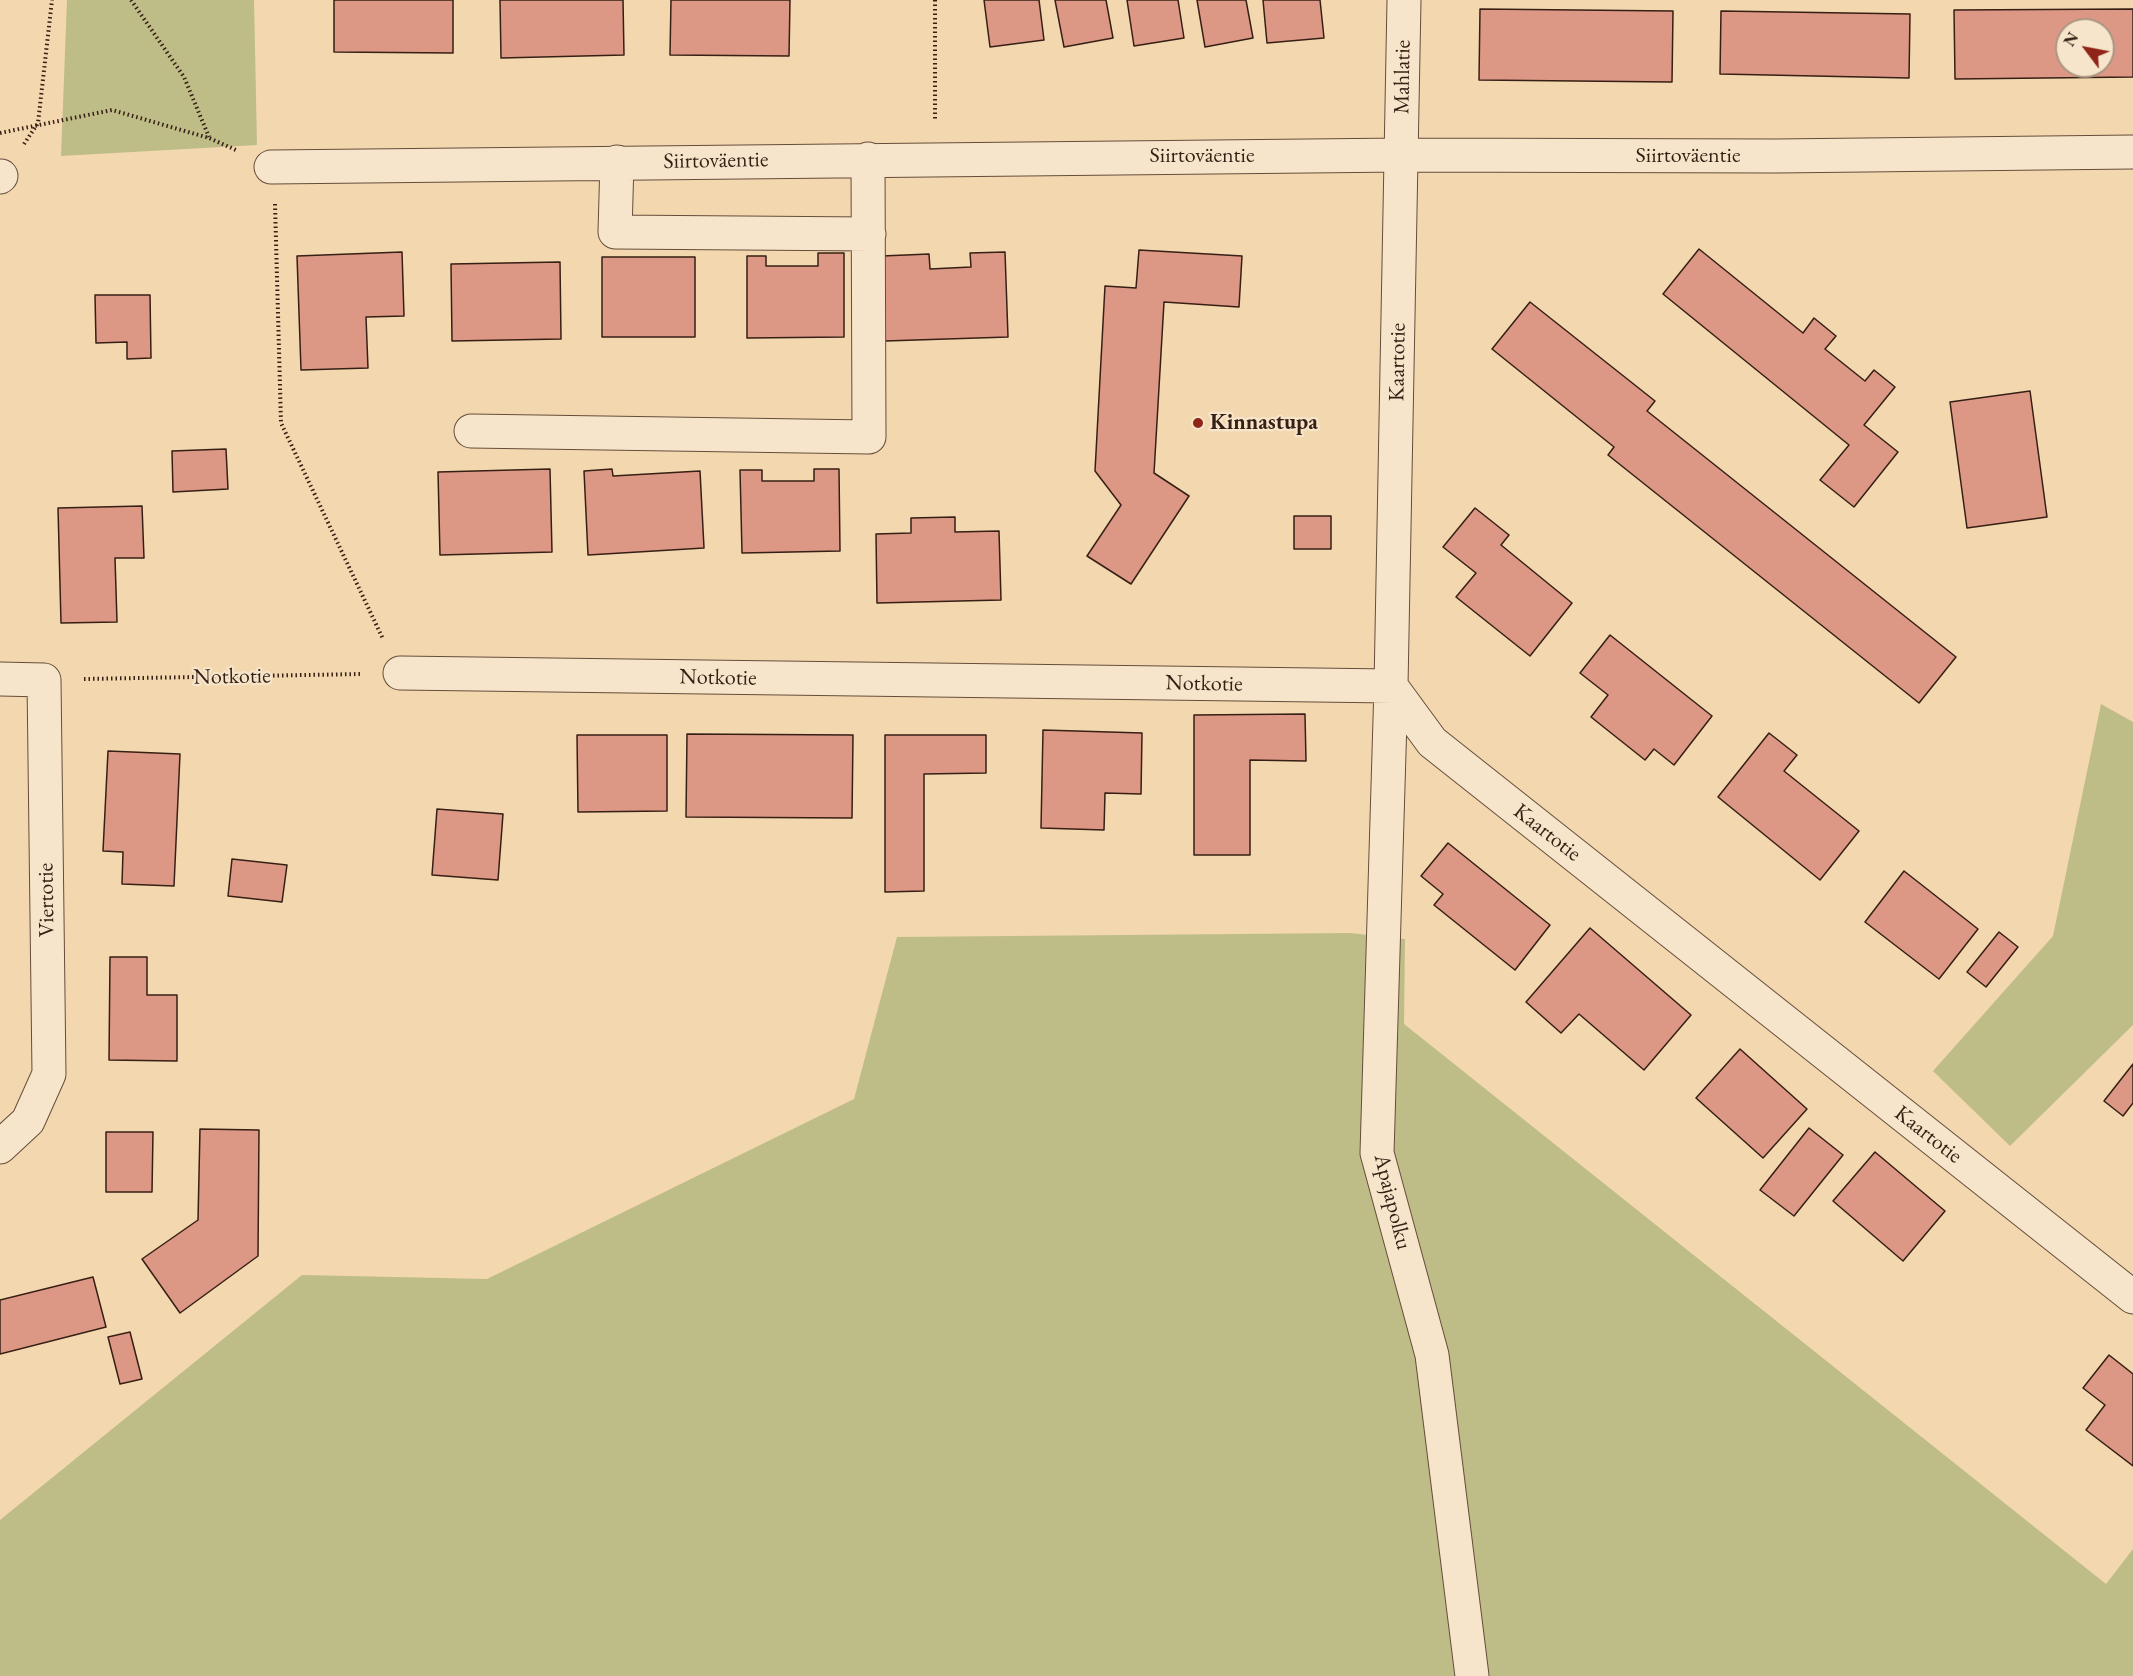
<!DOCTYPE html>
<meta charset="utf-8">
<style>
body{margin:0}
#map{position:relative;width:2133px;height:1676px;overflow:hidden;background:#f2d7af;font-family:"EB Garamond",serif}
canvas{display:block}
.north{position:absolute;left:2055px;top:18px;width:60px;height:60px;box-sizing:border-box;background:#f7e5cb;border:2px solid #aa9682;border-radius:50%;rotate:302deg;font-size:16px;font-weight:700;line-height:24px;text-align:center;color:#361f14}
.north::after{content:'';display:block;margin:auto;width:21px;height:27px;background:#8f2418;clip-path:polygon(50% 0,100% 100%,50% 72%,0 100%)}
</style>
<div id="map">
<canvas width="2133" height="1676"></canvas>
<div class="north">N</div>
</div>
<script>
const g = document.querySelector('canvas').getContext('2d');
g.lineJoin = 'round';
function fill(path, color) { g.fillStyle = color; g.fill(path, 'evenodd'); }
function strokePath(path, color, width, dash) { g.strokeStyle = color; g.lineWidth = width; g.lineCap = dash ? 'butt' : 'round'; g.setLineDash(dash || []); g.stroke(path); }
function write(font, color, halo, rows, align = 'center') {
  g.font = font + ' "EB Garamond",serif'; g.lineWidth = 4.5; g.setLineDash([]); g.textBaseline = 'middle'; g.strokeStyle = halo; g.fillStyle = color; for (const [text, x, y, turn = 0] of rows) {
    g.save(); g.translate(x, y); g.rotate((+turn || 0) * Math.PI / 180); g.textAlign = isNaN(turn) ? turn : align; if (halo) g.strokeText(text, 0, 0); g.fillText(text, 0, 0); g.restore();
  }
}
fill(new Path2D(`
 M67,0H254L257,145L61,156Z
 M2101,704L2133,722V1025L2010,1146L1933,1071L2053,936Z
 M1350,933L1405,939L1404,1024L2106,1584L2133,1549V1676H0V1520L302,1275L487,1279L854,1099L897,937Z`), '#bebd88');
const building = new Path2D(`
 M334,0H453V53L334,52Z
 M500,0H623L624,55L501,58Z
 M671,0H790L789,56L670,55Z
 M984,0H1039L1044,40L990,47Z
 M1055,0H1106L1113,38L1064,47Z
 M1127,0H1178L1184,38L1134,46Z
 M1197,0H1246L1253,38L1205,47Z
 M1263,0H1320L1324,38L1267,43Z
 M1480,9L1673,11L1672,82L1479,80Z
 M2133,9V77L1955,79L1954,10ZM2067,30H2103V66H2067Z
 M1721,11L1910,14L1909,78L1720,74Z
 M1699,249L1803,333L1814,318L1836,336L1825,349L1865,381L1874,370L1895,387L1864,425L1898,452L1854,507L1820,480L1849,445L1663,294Z
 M1139,250L1242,256L1239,307L1164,302L1154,473L1189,496L1131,584L1087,556L1121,505L1095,471L1105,286L1136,288Z
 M402,252L404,316L366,317L368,368L301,370L297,256Z
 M1005,252L1008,337L885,341L882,256L929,254L930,269L971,267L970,253Z
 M818,253H844V337L747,338V256H766V266H818Z
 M602,257H695V337H602Z
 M560,262L561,339L452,341L451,264Z
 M95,295H150L151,358L127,359V342L96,343Z
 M1530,302L1655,401L1647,411L1956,657L1919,703L1608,455L1614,447L1492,349Z
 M2030,391L2047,517L1967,528L1950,402Z
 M226,449L228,489L173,492L172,451Z
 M550,469L552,552L440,555L438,472Z
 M612,469L613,476L700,471L704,548L588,555L584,471Z
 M814,469H839L840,551L742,553L740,470H762V481H814Z
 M142,506L144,558H115L117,622L61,623L58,508Z
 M1475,508L1509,535L1501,545L1572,603L1530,656L1456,597L1476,573L1443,547Z
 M1294,516H1331V549H1294Z
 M955,517V532L999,531L1001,600L877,603L876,534L911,533V518Z
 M1610,635L1712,716L1674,765L1654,749L1645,760L1591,717L1608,695L1580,673Z
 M1305,714L1306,761L1250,760V855H1194V715Z
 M1043,730L1142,733L1141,794L1105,793L1104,830L1041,828Z
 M1769,733L1797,755L1784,771L1859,831L1820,880L1718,797Z
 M687,734L853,735L852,818L686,817Z
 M577,735H667V811L578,812Z
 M885,735H986V773L924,774V891L885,892Z
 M108,751L180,754L174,886L122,884L123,852L103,851Z
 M437,809L503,814L498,880L432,875Z
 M1448,843L1550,925L1515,970L1434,905L1443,894L1421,876Z
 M232,859L287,865L282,902L228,896Z
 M1904,871L1978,929L1939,979L1865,922Z
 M1590,928L1691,1015L1644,1070L1579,1014L1561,1033L1526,1002Z
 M1999,932L2018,947L1986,987L1967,972Z
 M110,957H147V995H177V1061L109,1060Z
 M1740,1049L1807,1109L1763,1158L1696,1098Z
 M2133,1064V1103L2123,1116L2104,1101Z
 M1809,1128L1843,1155L1794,1216L1760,1190Z
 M200,1129L259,1130L258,1256L180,1313L142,1259L198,1220Z
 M106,1132H153L152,1192H106Z
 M1875,1152L1945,1211L1903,1261L1833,1201Z
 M93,1277L106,1327L0,1354V1300Z
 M130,1332L142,1379L120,1384L108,1337Z
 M2109,1355L2133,1374V1466L2086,1430L2105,1405L2083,1388Z`);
fill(building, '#dd9885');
strokePath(building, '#361f14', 1.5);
const minor = new Path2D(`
 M1404,0L1391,686L1432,742L2133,1297
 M617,162L615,232L869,234
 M271,167L1402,155L1776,156L2133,152
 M0,177L1,176
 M471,431L869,437L868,159
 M400,673L1391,686L1377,1153L1432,1355L1472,1676
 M0,679L44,680L49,1074L28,1121L0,1147`);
strokePath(minor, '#654d3b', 35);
strokePath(new Path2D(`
 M131,0L184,77L209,137
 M935,0V121
 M0,133L112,110L209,138L236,150
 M24,144L38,123L52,0
 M275,204L281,423L383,639
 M84,679L362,674`), '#361f14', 4, [1.5, 3]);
strokePath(minor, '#f7e5cb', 33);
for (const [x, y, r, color] of [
 [1198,423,6,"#8f2418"]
]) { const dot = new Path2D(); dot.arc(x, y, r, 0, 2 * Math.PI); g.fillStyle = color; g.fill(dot); strokePath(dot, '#f7e5cb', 2); }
write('22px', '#361f14', '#f7e5cb', [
 ["Mahlatie",1403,77,-89],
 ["Siirtoväentie",1202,156],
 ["Siirtoväentie",1688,156],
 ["Siirtoväentie",716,161,-1],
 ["Kaartotie",1398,362,-89],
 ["Notkotie",232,677,-1],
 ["Notkotie",718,678,1],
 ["Notkotie",1204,684,1],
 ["Kaartotie",1547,833,38],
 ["Viertotie",47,900,-91],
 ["Kaartotie",1928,1135,38],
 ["Apajapolku",1392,1202,76]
]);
write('bold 22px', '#361f14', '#f7e5cb', [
 ["Kinnastupa",1210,423]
], 'left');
</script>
